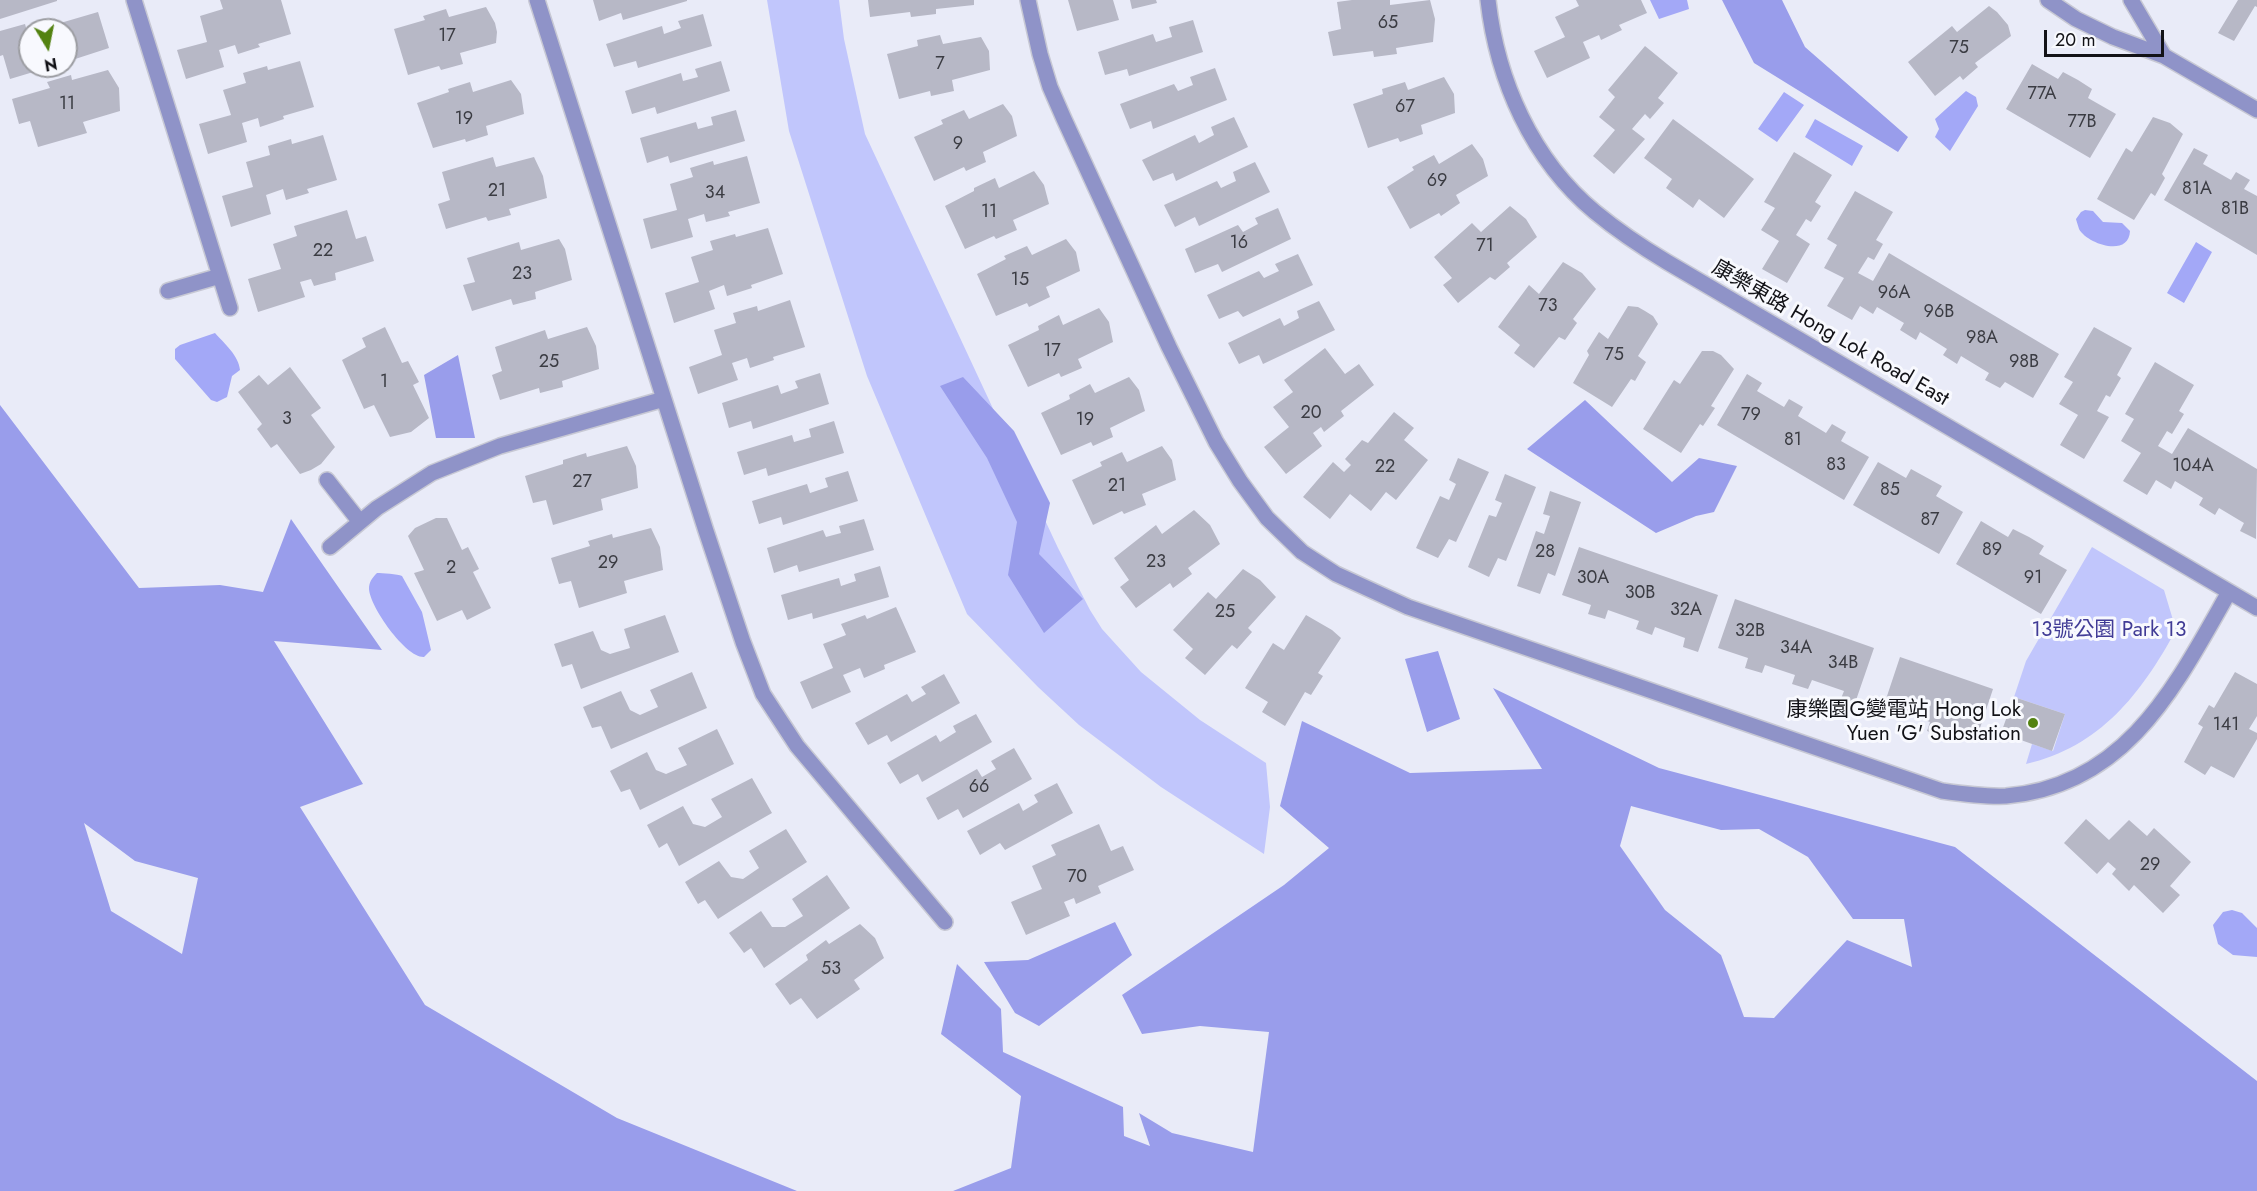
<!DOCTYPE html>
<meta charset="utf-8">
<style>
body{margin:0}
#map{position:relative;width:2257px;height:1191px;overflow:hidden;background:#e9ebf8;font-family:Jost,sans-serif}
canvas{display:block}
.north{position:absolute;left:18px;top:18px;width:60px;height:60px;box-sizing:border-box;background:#f8f9fe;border:2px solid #9c9da2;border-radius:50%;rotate:170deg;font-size:16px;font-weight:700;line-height:24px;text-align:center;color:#121217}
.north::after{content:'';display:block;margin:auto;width:21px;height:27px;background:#538211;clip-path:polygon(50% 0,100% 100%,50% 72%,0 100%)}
.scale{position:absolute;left:2044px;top:30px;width:120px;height:27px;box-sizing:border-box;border:3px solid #121217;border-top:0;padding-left:8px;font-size:18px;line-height:21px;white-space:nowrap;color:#121217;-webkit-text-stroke:4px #f8f9fe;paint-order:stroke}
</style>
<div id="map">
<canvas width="2257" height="1191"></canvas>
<div class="north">N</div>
<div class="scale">20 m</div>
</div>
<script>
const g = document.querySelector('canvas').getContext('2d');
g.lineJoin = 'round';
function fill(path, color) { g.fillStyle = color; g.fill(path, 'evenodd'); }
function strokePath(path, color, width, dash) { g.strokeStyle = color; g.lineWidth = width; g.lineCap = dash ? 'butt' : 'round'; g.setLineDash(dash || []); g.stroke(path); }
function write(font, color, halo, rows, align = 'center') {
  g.font = font + ' Jost,"Noto Sans TC",sans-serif'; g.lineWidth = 6; g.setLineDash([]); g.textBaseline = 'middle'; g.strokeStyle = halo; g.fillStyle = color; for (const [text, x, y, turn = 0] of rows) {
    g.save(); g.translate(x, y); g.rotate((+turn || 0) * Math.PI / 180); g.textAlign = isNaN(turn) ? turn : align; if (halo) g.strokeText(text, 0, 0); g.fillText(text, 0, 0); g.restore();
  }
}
fill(new Path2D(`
 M767,0H839L844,39L865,134L1058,548L1090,610L1102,629L1141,672L1200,720L1266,763L1270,807L1264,854L1161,787L1079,725L1038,687L967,614L867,376L789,131Z
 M2092,547L2164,590L2176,630C2141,694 2100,747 2026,764L2032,744L2053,751L2065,714L2014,697L2026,661Z`), '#c1c6fc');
fill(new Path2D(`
 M1722,0H1782L1805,47L1908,137L1898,152L1754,63Z
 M458,355L475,438H436L424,375Z
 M963,377L1014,431L1050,503L1039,554L1083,599L1044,633L1008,575L1017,522L987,458L940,386Z
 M1585,400L1672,482L1699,458L1737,466L1714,512L1696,516L1656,533L1527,449Z
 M0,405L139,588L220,585L263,592L291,519L382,650L274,641L363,784L300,807L425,1005L617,1118L797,1191H0ZM84,823L135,861L198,878L182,954L111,911Z
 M1438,651L1460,719L1427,732L1405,659Z
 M1493,688L1659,768L1955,847L2257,1081V1191H953L1011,1168L1021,1096L941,1034L957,964L1001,1009L1003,1052L1123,1107L1124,1136L1150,1146L1139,1113L1172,1133L1253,1152L1269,1032L1200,1026L1142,1034L1122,995L1284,885L1329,848L1280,806L1302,721L1410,773L1542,769ZM1631,806L1721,830L1759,829L1808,857L1853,919H1904L1912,967L1847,940L1774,1018L1744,1017L1721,955L1665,910L1620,846Z
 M1115,922L1132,955L1039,1026L1015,1013L984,962L1028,960Z`), '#999deb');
fill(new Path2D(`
 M1650,0H1687L1689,9L1659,19Z
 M1966,91L1976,97L1978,106L1950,151L1935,137L1939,129L1935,119Z
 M1784,92L1804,105L1777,142L1758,129Z
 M1815,119L1863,146L1852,166L1805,137Z
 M2085,210L2093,211L2103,222L2122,223L2130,231C2129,258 2087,244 2079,229C2079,228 2076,220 2076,219L2081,212Z
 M2196,242L2212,252L2184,303L2167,293Z
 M215,333C224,343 239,356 240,370L232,376L227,397L217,402L211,400L175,359V349L180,345Z
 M377,573C382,573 398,574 402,576L422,612L431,650L424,657C406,658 370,607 369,589C369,582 372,578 377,573Z
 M2232,910L2242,913L2257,928V957L2233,955L2218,944L2213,925L2223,912Z`), '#a3a8f7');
fill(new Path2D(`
 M0,0H57V1L0,19Z
 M220,0H281L291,34L258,44L260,47L238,54L235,45L219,50L224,67L186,79L177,50L207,42L200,16L223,9Z
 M593,0H687V1L623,20L621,13L599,21Z
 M868,0H974V5L936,9V14L911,17L910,12L870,17Z
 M1068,0H1113L1119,20L1077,31Z
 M1130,0H1156L1157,3L1132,9Z
 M1352,0H1390V5L1430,0L1435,19L1433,42L1396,48L1397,54L1374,57L1373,51L1333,56L1328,32L1341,29L1337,2Z
 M1576,0H1641L1647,13L1619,25L1622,30L1601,40L1599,35L1583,42L1590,58L1547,78L1534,51L1565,37L1555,17L1579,6Z
 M2238,0H2257V7L2255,6L2234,41L2218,33Z
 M1989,6L1997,12L2008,25L2011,36L1975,63L1978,67L1963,80L1960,76L1935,96L1908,62L1952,26L1957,32Z
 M486,7L495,23L497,32L496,43L460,53L463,64L441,70L439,66L408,75L394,29L425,20L423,16L446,9L449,17Z
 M98,12L109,48L66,62V30H59L57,24Z
 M703,14L712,46L638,68L636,61L614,67L606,44L662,26L664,34L681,28L678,21Z
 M1193,20L1203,52L1129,76L1127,69L1105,75L1098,52L1153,34L1156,42L1172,37L1169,27Z
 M25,24L30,42V66L50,67L10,79L3,55L0,56V31Z
 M940,35L943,44L981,37L989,51L990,70L952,80L954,91L931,96L930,91L899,99L887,54L918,46L917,40Z
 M1645,46L1678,73L1658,98L1664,103L1650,119L1645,114L1632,129L1645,139L1614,174L1593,156L1615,130L1599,117L1615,97L1608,90Z
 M300,61L314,107L283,116L284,119L260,127L258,118L242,123L247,142L208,154L199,124L231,115L223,90L246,83L243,73L267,66L268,70Z
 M721,61L730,91L657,114L655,107L632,114L625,91L681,73L683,81L698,77L695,69Z
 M2032,64L2058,79L2063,72L2078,80L2092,89L2088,98L2116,114L2090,158L2006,109Z
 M1215,68L1227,100L1153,129L1151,121L1130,129L1120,104L1174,84L1178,91L1193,85L1190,77Z
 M108,70L119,88L120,111L83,122L87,133L38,147L30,121L19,124L12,99L50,88L47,82L71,75L72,80Z
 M1444,77L1454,94L1455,113L1421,125L1423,134L1400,142L1398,138L1368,148L1353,104L1383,94L1382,89L1405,82L1408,90Z
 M511,80L521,94L524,114L486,126L488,135L466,142L465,139L433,148L417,103L449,92L448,89L470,82L473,92Z
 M1003,104L1012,116L1017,136L983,152L986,162L966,171L964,167L934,181L914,137L943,124L941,120L964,110L969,119Z
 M736,110L745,141L670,163L668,156L647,163L640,138L696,122L698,129L713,125L711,117Z
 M1234,117L1248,147L1176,181L1173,173L1153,181L1142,160L1195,135L1199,143L1214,135L1211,127Z
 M2153,117L2170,123L2183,134L2162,174L2165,178L2155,196L2151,193L2134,220L2097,199L2126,148L2132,152Z
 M1673,119L1754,179L1724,218L1699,199L1693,208L1666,188L1672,179L1644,158Z
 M323,135L337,180L307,189L309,193L286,200L283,189L266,195L271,214L231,227L222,196L253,187L246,162L270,155L268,146L291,139L292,144Z
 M1472,144L1483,159L1488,176L1456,195L1460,203L1441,216L1439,213L1410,229L1387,187L1414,170L1412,167L1434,155L1439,164Z
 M2194,148L2208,155L2203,164L2231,180L2236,172L2250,180L2244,189L2257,196V255L2164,200Z
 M1794,152L1832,175L1815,202L1821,206L1811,222L1806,219L1796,235L1810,244L1787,283L1762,269L1779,241L1761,230L1775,208L1764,202Z
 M747,156L760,203L728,212L730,216L706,222L704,214L688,219L693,237L651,249L643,219L677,210L670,184L693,177L690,168L713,161L714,165Z
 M493,157L496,167L534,157L543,176L547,198L509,209L511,215L488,221L486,217L446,229L438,204L450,200L442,172Z
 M1255,162L1270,192L1199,226L1195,217L1175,227L1164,205L1217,181L1221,188L1236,181L1233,172Z
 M1034,171L1044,185L1049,204L1013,220L1017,230L996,239L994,236L965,249L945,206L974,191V188L995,178L999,188Z
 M1855,191L1893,212L1876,240L1883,244L1874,260L1868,257L1858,273L1873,281L1889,253L2059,354L2033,398L2005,382L2000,388L1985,380L1989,373L1961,356L1957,364L1943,355L1947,349L1920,332L1916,340L1900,330L1904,323L1877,307L1873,314L1860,306L1852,320L1827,306L1844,278L1824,268L1837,245L1827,239Z
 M1510,206L1526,219L1537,237L1507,263L1510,267L1495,280L1490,277L1458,303L1443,285L1452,278L1434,257L1472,223L1481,232Z
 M1278,208L1291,239L1222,272L1218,264L1195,273L1185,249L1238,225L1243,232L1258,224L1255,218Z
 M347,210L356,239L366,236L374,261L335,273L336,280L314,286L311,279L300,282L305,297L258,312L248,279L281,269L273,244L297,236L294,226Z
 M768,228L783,274L751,285L752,288L727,296L724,285L709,291L715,309L674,323L665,293L699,282L691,257L713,250L710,241L735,234L736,237Z
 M559,239L565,249L572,280L535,292L536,299L513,305L511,299L472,311L463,285L475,282L467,258L519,242L521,250Z
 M1066,239L1076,252L1080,271L1046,287L1050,297L1029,307L1027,303L996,316L977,274L1006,259L1004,256L1027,246L1032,255Z
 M1298,254L1313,285L1243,317L1238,311L1219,319L1207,295L1259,271L1264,278L1279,271L1275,264Z
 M1563,262L1582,273L1596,289L1573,319L1577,323L1565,340L1559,337L1534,368L1514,353L1520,345L1498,327L1529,285L1539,294Z
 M790,300L805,347L773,357L774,360L750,368L747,358L732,363L738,380L698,394L689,367L722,355L714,330L736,323L733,313L757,306L758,311Z
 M1319,301L1335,330L1263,364L1259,355L1239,364L1228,343L1280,318L1284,326L1299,318L1297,311Z
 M1628,306L1638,307L1645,311L1653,316L1658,324L1638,356L1646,362L1635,381L1631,379L1612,407L1573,383L1589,355L1587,351L1599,332L1608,339Z
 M1099,308L1109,322L1113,342L1078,359L1082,368L1061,377L1059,373L1028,387L1008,345L1039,330L1038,326L1059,315L1063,325Z
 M385,327L402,363L408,361L419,382L413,385L429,418L411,432L390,437L374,405L364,409L342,360L366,347L362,338Z
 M587,327L596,346L599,369L562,381L563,387L540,393L539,388L500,400L492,375L502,371L495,347L545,330L548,339Z
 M2094,327L2132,348L2117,375L2121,378L2110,397L2106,395L2097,411L2109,417L2084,459L2060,445L2078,415L2059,404L2073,382L2064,377Z
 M1325,348L1345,374L1359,364L1374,385L1341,411L1344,416L1324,432L1321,427L1313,433L1322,446L1286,474L1264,447L1289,427L1273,407L1293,392L1284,380Z
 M1702,351H1713L1721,355L1734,369L1711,406L1715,408L1703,426L1700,424L1681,453L1643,429L1674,380L1680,384Z
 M2155,362L2194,385L2179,411L2184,414L2172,434L2167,431L2158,446L2172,454L2188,428L2257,469L2256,539L2240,531L2244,523L2219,508L2215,515L2199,505L2203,498L2175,481L2171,489L2156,480L2147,495L2123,481L2141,453L2121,441L2134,419L2125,414Z
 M290,367L321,408L311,415L335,447L321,464L311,470L300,474L277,444L271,448L257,429L262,424L238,392L259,375L268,385Z
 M820,373L829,404L753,429L751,421L729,428L722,403L778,385L781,394L798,388L795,381Z
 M1747,374L1762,383L1757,391L1784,407L1789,399L1803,407L1798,416L1826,433L1832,424L1846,432L1841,441L1869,457L1844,500L1717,425Z
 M1129,377L1139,390L1145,411L1110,428L1113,437L1093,446L1091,442L1061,455L1041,413L1070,399L1069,395L1090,384L1095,393Z
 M1394,412L1414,428L1404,440L1428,460L1396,500L1386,492L1371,511L1350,494L1330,519L1303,497L1333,462L1344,472L1351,465L1345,459L1362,440L1368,443Z
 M834,421L844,453L768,476L766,468L744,475L737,452L792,435L794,442L811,437L809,429Z
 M627,446L636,466L638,488L601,499L603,510L553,525L546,500L533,503L525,476L563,464V460L586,453L587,457Z
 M1162,446L1172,460L1176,480L1142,494L1146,505L1124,514L1122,511L1093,525L1072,480L1102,466L1100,462L1122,452L1127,462Z
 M1458,458L1489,472L1456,542L1449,539L1438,558L1416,548L1440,496L1449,500L1456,484L1449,480Z
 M1878,462L1906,478L1911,469L1942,486L1936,496L1963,512L1939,554L1853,505Z
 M848,471L858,501L783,525L781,517L759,524L752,501L807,484L810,493L828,487L825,478Z
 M1505,474L1536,487L1506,561L1498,558L1489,577L1468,567L1489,515L1496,517L1502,503L1495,500Z
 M1550,491L1581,502L1555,576L1548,573L1540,594L1517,586L1536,531L1544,534L1550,516L1543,514Z
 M1194,510L1210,525L1220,544L1188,568L1192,574L1173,588L1170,583L1136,608L1120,587L1129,580L1114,558L1156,525L1162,534Z
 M436,518H447L462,550L468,547L479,569L473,572L491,608L467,620L462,610L437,621L414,573L424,570L408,536L415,528Z
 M864,519L874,550L799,572L797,565L774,573L767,548L823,530L826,537L841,533L839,526Z
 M1981,521L2008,537L2013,529L2029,537L2044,546L2039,554L2067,570L2041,614L1956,564Z
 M651,528L660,547L663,570L624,581L627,593L579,608L571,581L559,584L551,558L590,546L588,541L612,534L613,538Z
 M1579,547L1718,595L1698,652L1683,647L1685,638L1655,627L1652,635L1636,629L1639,621L1608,610L1605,619L1588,614L1591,605L1562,595Z
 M880,566L889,597L813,619L812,613L788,620L781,595L839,578L841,586L856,581L854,574Z
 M1243,569L1260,580L1276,597L1248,628L1252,632L1237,649L1232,645L1205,675L1185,658L1193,649L1173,630L1208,592L1216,599Z
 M1735,599L1874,648L1854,706L1840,701L1844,691L1812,680L1808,689L1792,684L1795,675L1765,665L1762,673L1745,668L1748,658L1718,648Z
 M896,607L916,652L884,665L885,669L864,678L860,668L843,675L851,692L812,709L800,682L833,668L823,644L846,635L841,624L865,615L867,619Z
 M665,615L679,652L581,689L572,664L562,667L554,644L593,631L601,650L610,654L630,648L624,629Z
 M1306,615L1332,630L1341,638L1318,673L1323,676L1311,695L1305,692L1285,726L1262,712L1268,702L1245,688L1273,643L1284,650Z
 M1900,657L1993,689L1977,737L1946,727L1943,736L1927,731L1930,722L1900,711L1896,719L1881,714Z
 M692,672L707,708L611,749L601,726L592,728L583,707L621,691L630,710L640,715L658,707L650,690Z
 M2235,672L2257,684V716L2249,729L2257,733V739L2234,778L2211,766L2205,775L2184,762L2203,727L2198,724L2209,705L2214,708Z
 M944,674L960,703L891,742L887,735L868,745L855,723L907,694L912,702L926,694L921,687Z
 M2014,697L2065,714L2052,751L2001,733Z
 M976,714L992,742L922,782L918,774L900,784L887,763L936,735L940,742L956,732L953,726Z
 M717,729L734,764L640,810L630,789L621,792L610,771L647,752L656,770L666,774L687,765L678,748Z
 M1014,748L1032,779L963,818L958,809L938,820L926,798L977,769L982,777L996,769L991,761Z
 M752,778L772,813L679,866L667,843L659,848L647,825L683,806L693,824L705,827L722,817L711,799Z
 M1057,783L1073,813L1005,850L1000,843L980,855L967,831L1019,803L1023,811L1038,802L1034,795Z
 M2086,819L2109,840L2129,820L2147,836L2154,828L2191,862L2170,886L2180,895L2163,913L2134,885L2129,891L2112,874L2116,869L2108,862L2097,874L2064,843Z
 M1099,824L1111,851L1123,846L1134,870L1098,886L1101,893L1076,904L1074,898L1064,902L1070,916L1026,935L1011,902L1042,889L1032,866L1056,855L1051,845Z
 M786,829L807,862L718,919L705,900L698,904L685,882L719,861L731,877L743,879L759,868L749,851Z
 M827,875L850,908L764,968L751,948L744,953L729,933L761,911L772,927H785L803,916L792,899Z
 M860,924L875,938L884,958L854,980L860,989L817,1019L801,998L790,1005L775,984L808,960L806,955L826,940L829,944Z`), '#b7b8c6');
const minor = new Path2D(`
 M134,0L230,308
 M537,0L706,531L743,642L763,694L797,746L945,922
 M1028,0L1040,54L1050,87L1064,119L1169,347L1216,442L1240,481L1267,518L1302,552L1336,574L1408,607L1942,791C1963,794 1985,797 2006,796C2127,786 2176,685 2229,592
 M1488,0C1497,80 1532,160 1595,212C1618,231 1642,247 1667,262L2257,608
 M2048,0L2076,19L2113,37L2164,56L2257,110
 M2131,0L2164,56
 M168,291L220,276
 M327,480L360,522
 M330,547L377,508L432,473L500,446L664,399`);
strokePath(minor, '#c7c8d4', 18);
strokePath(minor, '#8f93c8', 15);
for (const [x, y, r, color] of [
 [2033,723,6,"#538211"]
]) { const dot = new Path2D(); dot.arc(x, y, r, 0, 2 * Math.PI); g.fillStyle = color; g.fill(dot); strokePath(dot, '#f8f9fe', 2); }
write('18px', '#3b3c43', null, [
 ["65",1388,24],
 ["17",447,37],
 ["75",1959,49],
 ["7",940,65],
 ["77A",2042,95],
 ["11",67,105],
 ["67",1405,108],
 ["19",464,120],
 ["77B",2082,123],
 ["9",958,145],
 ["69",1437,182],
 ["81A",2197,190],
 ["21",497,192],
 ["34",715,194],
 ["81B",2235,210],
 ["11",989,213],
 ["16",1239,244],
 ["71",1485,247],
 ["22",323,252],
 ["23",522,275],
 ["15",1020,281],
 ["96A",1894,294],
 ["73",1548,307],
 ["96B",1939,313],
 ["98A",1982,339],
 ["17",1052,352],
 ["75",1614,356],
 ["25",549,363],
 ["98B",2024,363],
 ["1",384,383],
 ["20",1311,414],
 ["79",1751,416],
 ["3",287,420],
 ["19",1085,421],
 ["81",1793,441],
 ["83",1836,466],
 ["104A",2193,467],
 ["22",1385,468],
 ["27",582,483],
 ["21",1117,487],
 ["85",1890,491],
 ["87",1930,521],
 ["89",1992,551],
 ["28",1545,553],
 ["23",1156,563],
 ["29",608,564],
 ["2",451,569],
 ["30A",1593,579],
 ["91",2033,579],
 ["30B",1640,594],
 ["32A",1686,611],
 ["25",1225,613],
 ["32B",1750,632],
 ["34A",1796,649],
 ["34B",1843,664],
 ["141",2226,726],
 ["66",979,788],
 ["29",2150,866],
 ["70",1077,878],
 ["53",831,970]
]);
write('21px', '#121217', '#f8f9fe', [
 ["康樂東路 Hong Lok Road East",1830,334,30]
]);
write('21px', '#413c96', '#f8f9fe', [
 ["13號公園 Park 13",2109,631]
]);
write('21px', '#121217', '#f8f9fe', [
 ["康樂園G變電站 Hong Lok",2021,711],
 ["Yuen 'G' Substation",2021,735]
], 'right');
</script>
